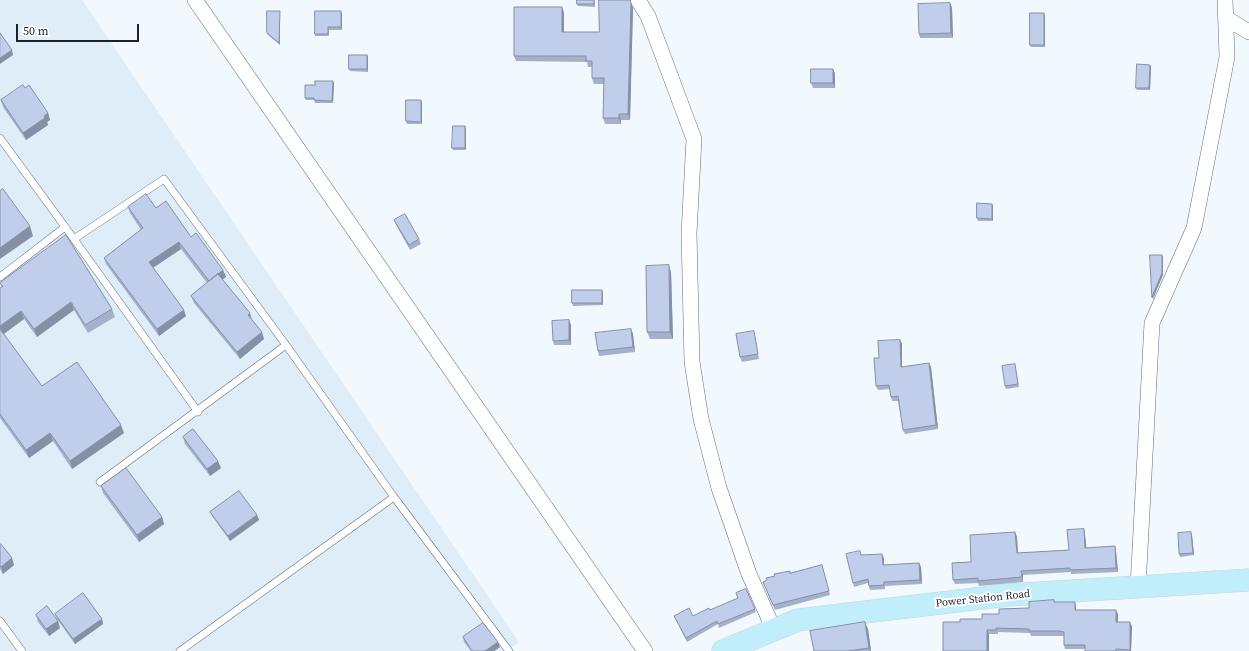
<!DOCTYPE html>
<style>
body{margin:0}
#map{position:relative;width:1249px;height:651px;overflow:hidden;background:#f1f8fe;font-family:"Source Serif 4",serif}
canvas{display:block}
.scale{position:absolute;left:16px;top:24px;width:123px;height:18px;box-sizing:border-box;border:2px solid #1c2227;border-top:0;padding-left:5px;font-size:12px;line-height:14px;white-space:nowrap;color:#1c2227;-webkit-text-stroke:3px #fff;paint-order:stroke}
</style>
<div id="map">
<canvas width="1249" height="651"></canvas>
<div class="scale">50 m</div>
</div>
<script>
const g = document.querySelector('canvas').getContext('2d');
g.lineJoin = 'round';
function fill(path, color) { g.fillStyle = color; g.fill(path, 'evenodd'); }
function strokePath(path, color, width, dash) { g.strokeStyle = color; g.lineWidth = width; g.lineCap = dash ? 'butt' : 'round'; g.setLineDash(dash || []); g.stroke(path); }
function write(font, color, halo, rows, align = 'center') {
  g.font = font + ' "Source Serif 4",serif'; g.lineWidth = 4; g.setLineDash([]); g.textBaseline = 'middle'; g.strokeStyle = halo; g.fillStyle = color; for (const [text, x, y, turn = 0] of rows) {
    g.save(); g.translate(x, y); g.rotate((+turn || 0) * Math.PI / 180); g.textAlign = isNaN(turn) ? turn : align; if (halo) g.strokeText(text, 0, 0); g.fillText(text, 0, 0); g.restore();
  }
}
fill(new Path2D(`
 M0,0H82L519,642L507,651H0Z`), '#dfedf9');
const lane = new Path2D(`
 M0,138L74,239L164,179L286,345L394,497L509,651
 M74,239L198,412
 M0,277L65,227
 M100,482L286,345
 M0,621L22,651
 M180,651L394,497`);
const street = new Path2D(`
 M195,0L645,651
 M638,0L648,16L694,139L689,233L692,362L701,419L719,488L749,574L774,630
 M1226,18L1249,32
 M1138,587L1152,323L1194,228L1227,57L1225,0`);
const primary = new Path2D(`
 M723,651L798,620L1008,595L1249,580`);
strokePath(lane, '#5f6e7a', 8);
strokePath(street, '#5f6e7a', 16);
strokePath(primary, '#d2d3d4', 23);
strokePath(lane, '#fff', 7);
strokePath(street, '#fff', 15);
strokePath(primary, '#c1eefb', 22);
fill(new Path2D(`
 M595,0V7L578,6L577,4Z
 M950,3L952,8L953,38H920L919,34Z
 M562,7L564,13V32H599L633,8L630,120H621V124H605L603,118L604,84H594L592,78V67H588L587,62L516,61L514,56Z
 M280,13V45L268,35L267,33Z
 M342,14V30H329V36H315V34Z
 M1045,16V47H1031L1030,45Z
 M367,55L368,57V72L350,71L349,69Z
 M1150,65L1151,67L1150,90H1137L1136,88Z
 M833,69L835,74V88H813L811,83Z
 M334,83L333,103H315L314,100H306L305,98L315,85Z
 M25,88L48,113L50,120L47,122L48,125L26,140L3,107L1,100Z
 M422,102V124H407L406,121Z
 M465,126L466,129V150H453L452,148Z
 M992,204L993,206V221H978L977,218Z
 M128,207L156,208L191,237L223,270L226,277L222,279L252,320L264,339L240,359L194,303L191,296L207,283L181,249L153,268L186,316L159,336L106,264L104,258L141,230L130,213Z
 M394,220L419,239L421,244L410,250L396,225Z
 M671,272L673,339H650L647,332Z
 M0,283L112,309L115,317L88,333L74,310L37,337L24,319L4,334L42,386L124,433L72,469L53,441L29,458L0,418V288L2,287Z
 M603,292V305L573,306L572,303Z
 M569,320L571,325V345H554L553,341Z
 M631,329L633,334L635,352L599,356L598,351Z
 M755,336L759,359L742,362L740,357Z
 M900,340L902,344V367L929,363L931,367L938,429L905,434L903,430L898,401H892L891,397L890,389L878,390L876,386L879,358Z
 M1015,364L1019,387L1006,389L1005,386Z
 M183,437L221,468L210,476L185,444Z
 M101,486L162,517L164,524L139,542L103,493Z
 M210,512L257,515L259,520L230,541L212,516Z
 M1084,529L1085,534L1086,548L1115,546L1116,551L1118,572L1071,574V572L1023,575V582L979,586L978,583L955,584L953,580L971,562L1015,532L1017,537L1018,553L1069,550Z
 M1191,532L1192,535L1194,555L1180,557L1179,554Z
 M0,545L14,565L3,574L0,569Z
 M860,551L861,555L884,558V565L919,563L921,567L922,584L885,586V589L870,590L868,583L854,587L853,583Z
 M822,565L830,595L775,610L763,582L790,573Z
 M1054,600L1055,602H1075L1076,607V610L1118,614V622L1132,626L1131,651H1085V649H1065L1064,645V636H1031L1030,633L998,632V634H989V651L960,622L982,619L999,614L1029,608Z
 M755,609L756,612L719,628L718,624L687,642L674,616H693L710,610Z
 M55,614L102,619L103,624L75,644L57,619Z
 M36,615L60,628L49,636L38,622Z
 M865,622L868,629L871,651H814Z
 M463,637L500,647L494,651H471L464,642Z`), '#a5b1cb');
fill(new Path2D(`
 M631,3L633,8L630,120L628,114Z
 M950,3L952,8L953,38L951,33Z
 M562,7L564,13V37L562,32Z
 M280,11V45L279,43Z
 M341,11L342,14V30L341,27Z
 M1044,13L1045,16V47L1044,45Z
 M12,50L13,55L0,64V58Z
 M367,55L368,57V72L367,69Z
 M1150,65L1151,67L1150,90L1149,88Z
 M833,69L835,74V88L833,83Z
 M333,81L334,83L333,103L332,101Z
 M421,100L422,102V124L421,122Z
 M48,113L50,120L47,122L48,125L26,140L23,133Z
 M619,114L621,120V124L619,118Z
 M465,126L466,129V150L465,148Z
 M992,204L993,206V221L992,219Z
 M30,226L33,236L0,259V248Z
 M179,242L181,249L151,269L149,262Z
 M1162,255L1163,257V275L1153,299L1152,297Z
 M669,265L671,272L673,339L670,332Z
 M223,270L226,277L211,288L209,281Z
 M602,290L603,292V305L602,303Z
 M71,302L74,310L37,337L34,329Z
 M184,310L186,316L159,336L157,329Z
 M21,311L24,319L2,335L0,330V326Z
 M250,313L252,320L248,315Z
 M569,320L571,325V345L569,340Z
 M631,329L633,334L635,352L633,347Z
 M262,332L264,339L240,359L237,352Z
 M900,340L902,344V371L901,367Z
 M929,363L931,367L938,429L936,425Z
 M121,425L124,433L72,469L70,461Z
 M50,433L53,441L29,458L26,450Z
 M218,461L221,468L210,476L207,469Z
 M257,515L259,520L230,541L228,536Z
 M162,517L164,524L139,542L137,535Z
 M1084,529L1085,534L1087,553L1085,548Z
 M1015,532L1017,537L1018,558L1017,553Z
 M1191,532L1192,535L1194,555L1193,553Z
 M1115,546L1116,551L1118,572L1116,568Z
 M882,554L884,558V570L883,565Z
 M12,558L14,565L3,574L1,567Z
 M919,563L921,567L922,584L920,580Z
 M1021,571L1023,575V582L1022,577Z
 M1075,602L1076,607V614L1075,610Z
 M1116,610L1118,614V626L1116,622Z
 M102,619L103,624L75,644L73,639Z
 M58,621L60,628L49,636L46,629Z
 M865,622L868,629L871,651H870L869,648Z
 M1130,622L1132,626L1131,651H1130Z
 M987,630L989,634V651H987Z
 M498,642L500,647L494,651H485Z`), '#8690a5');
const building = new Path2D(`
 M577,0H594V4H577Z
 M599,0H630L631,3L628,114H619V118H603L604,78H592V61H586V56H514V7H562V32H599Z
 M950,3L951,33L919,34L918,4Z
 M267,11H280L279,43L267,33Z
 M315,11H341V27H328V34H315Z
 M1030,13H1044V45H1030Z
 M0,33L12,50L0,58Z
 M349,55H367V69H349Z
 M1137,64L1150,65L1149,88H1136Z
 M811,69H833V83H811Z
 M315,81H333L332,101L314,100V98H305V85H315Z
 M23,85L25,88L29,85L48,113L44,116L45,118L23,133L1,100Z
 M406,100H421V122L406,121Z
 M453,126H465V148H452Z
 M3,189L30,226L0,248V191Z
 M146,194L156,208L166,201L191,237L196,233L223,270L209,281L179,242L149,262L184,310L157,329L104,258L143,228L128,207Z
 M977,203L992,204V219L977,218Z
 M405,214L419,239L409,245L394,220Z
 M66,235L112,309L85,325L71,302L34,329L21,311L0,326V288L3,286L0,283Z
 M1150,255H1162V273L1152,297Z
 M669,265L670,332H647L646,266Z
 M218,274L250,313L248,315L262,332L237,352L191,296Z
 M572,290H602V303H572Z
 M569,320V340L553,341L552,321Z
 M0,329L42,386L77,362L121,425L70,461L50,433L26,450L0,414Z
 M631,329L633,347L598,351L595,333Z
 M754,331L758,354L740,357L736,334Z
 M900,340L901,367L929,363L936,425L903,430L898,396L891,397L889,385L876,386L874,358H879L878,341Z
 M1015,364L1018,384L1005,386L1002,366Z
 M193,429L218,461L207,469L183,437Z
 M126,468L162,517L137,535L101,486Z
 M239,491L257,515L228,536L210,512Z
 M1084,529L1085,548L1115,546L1116,568L1070,570V568L1021,571L1022,577L978,581V578L953,580L952,563L971,562L970,535L1015,532L1017,553L1069,550L1067,530Z
 M1191,532L1193,553L1179,554L1178,533Z
 M1,544L12,558L1,567L0,566V545Z
 M860,551L861,555L882,554L883,565L919,563L920,580L884,582V585L869,586L868,579L853,583L846,554Z
 M822,565L829,591L773,605L763,582L767,580L766,578L775,576L774,574L790,571V573Z
 M746,589L755,609L718,624L717,621L686,638L674,616L689,608L693,616L709,608L710,610L738,598L736,593Z
 M83,593L102,619L73,639L55,614Z
 M1054,600V602H1075V610H1116V622H1130V650L1116,649V651H1085V645H1064V632L1060,631H1029V629L996,628V630H987V651H943V622H960V619H982V614H999V609L1029,608V602Z
 M47,606L58,621L46,629L36,615Z
 M865,622L869,648L848,651H814L810,631Z
 M483,623L498,642L485,651H472L463,637Z`);
fill(building, '#c0ceec');
strokePath(building, '#8690a5', 1);
write('11px', '#1c2227', '#fff', [
 ["Power Station Road",983,599,-6]
]);
</script>
